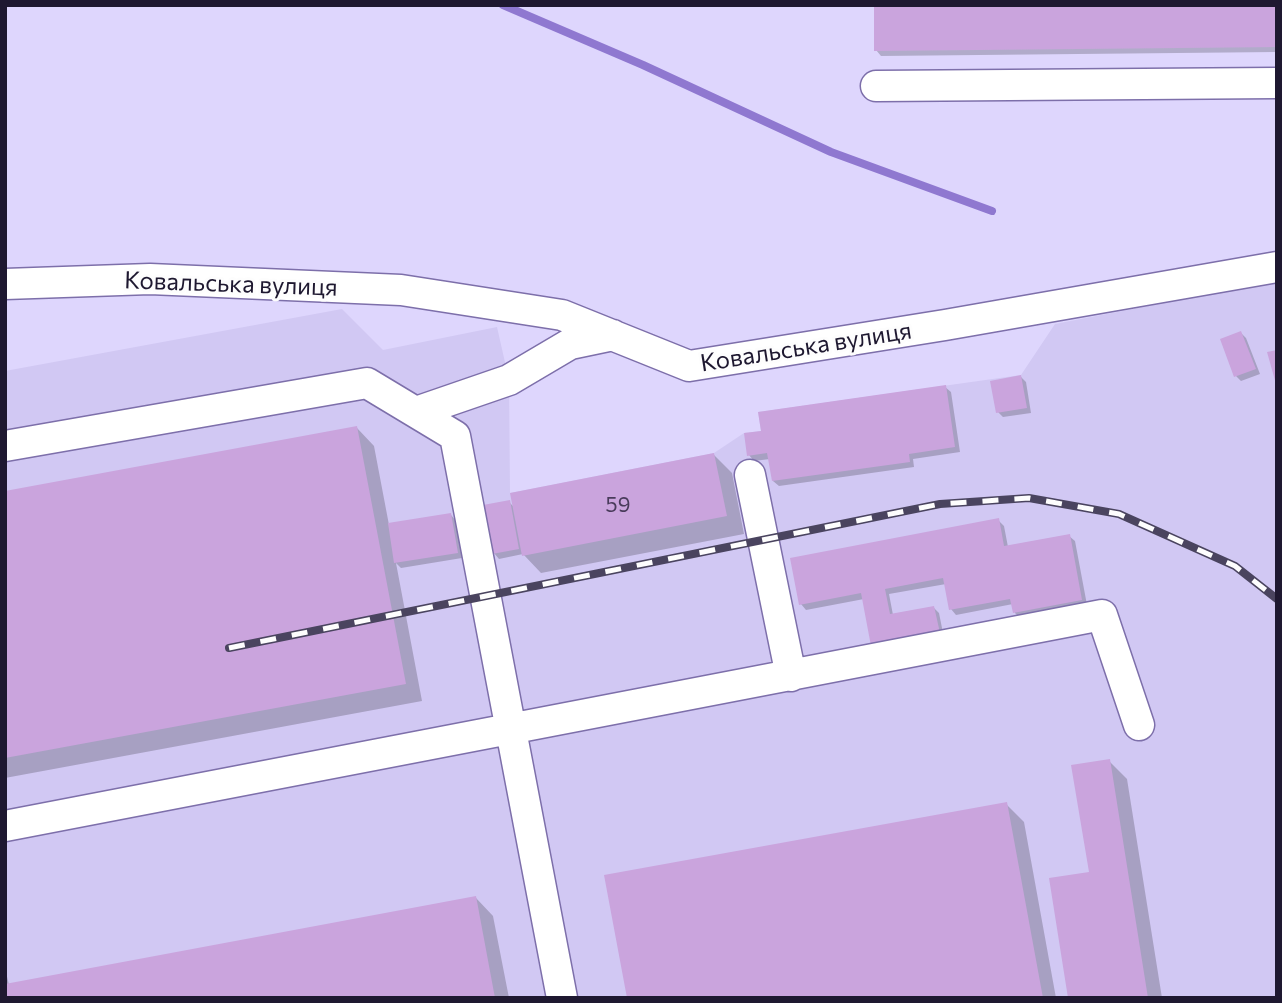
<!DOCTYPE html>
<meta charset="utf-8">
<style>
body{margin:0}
#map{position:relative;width:1282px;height:1003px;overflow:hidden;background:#ded6fd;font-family:Commissioner,sans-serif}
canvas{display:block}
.frame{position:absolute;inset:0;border:7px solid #1e1830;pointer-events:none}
</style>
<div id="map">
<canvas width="1282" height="1003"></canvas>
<div class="frame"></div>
</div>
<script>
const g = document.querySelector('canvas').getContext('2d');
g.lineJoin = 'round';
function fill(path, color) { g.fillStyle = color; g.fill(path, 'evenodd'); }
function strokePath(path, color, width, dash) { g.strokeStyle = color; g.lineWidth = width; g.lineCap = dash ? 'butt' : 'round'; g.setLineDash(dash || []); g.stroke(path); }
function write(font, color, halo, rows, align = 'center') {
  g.font = font + ' Commissioner,sans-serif'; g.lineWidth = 6; g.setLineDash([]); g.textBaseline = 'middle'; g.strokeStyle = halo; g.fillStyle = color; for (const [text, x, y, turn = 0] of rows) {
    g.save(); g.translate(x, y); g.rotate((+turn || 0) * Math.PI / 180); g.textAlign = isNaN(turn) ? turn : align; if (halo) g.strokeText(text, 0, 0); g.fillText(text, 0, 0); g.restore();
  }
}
fill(new Path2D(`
 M1277,281V998H5V371L342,309L383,350L497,327L509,380L510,493L714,453L744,433L761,431L758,412L1021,375L1055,324Z`), '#d1c8f3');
fill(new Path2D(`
 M1277,5V52L881,56L876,50Z
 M1241,333L1246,338L1260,374L1241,381L1236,376Z
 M1021,377L1026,382L1031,413L1003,417L998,412Z
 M945,387L951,392L960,452L913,459L914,467L779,486L773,481L770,459L754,461L749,455Z
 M357,428L374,446L389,525L451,515L456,521L462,558L401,568L396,563L422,701L5,778V493Z
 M714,455L732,473L744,534L541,573L523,554L499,559L494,553L509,502L514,507Z
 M998,520L1004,526L1008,547L1069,536L1075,541L1087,605L1020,618L1015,613L1013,604L956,615L951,609L946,584L889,594L893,615L934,608L939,613L944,638L878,650L864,599L806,610L801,604Z
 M1109,761L1127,779L1162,998H1070Z
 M1006,804L1024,822L1056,998H628Z
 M476,898L493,916L509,998H5V968L9,985Z`), '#0003');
strokePath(new Path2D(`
 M503,5L643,65L831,152L992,211`), '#8f78d0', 8);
fill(new Path2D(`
 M874,5H1277V47L874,51Z
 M1241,331L1256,369L1234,377L1220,339Z
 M1277,350V384H1276L1267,352Z
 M1021,375L1027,408L996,413L990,381Z
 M946,385L955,447L909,454L910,462L772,481L767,453L747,456L744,433L761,431L758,412Z
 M357,426L406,684L5,758V491Z
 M714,453L727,516L522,556L510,493Z
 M510,500L519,549L492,554L483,505Z
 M451,513L458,553L394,563L388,523Z
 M999,518L1004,546L1070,534L1082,600L1013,613L1010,599L949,610L943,578L885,589L890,614L934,606L940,633L871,646L861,593L799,605L790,558Z
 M1110,759L1148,998H1068L1049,878L1089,872L1071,765Z
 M1007,802L1043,998H627L604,875Z
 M476,896L495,998H5V984Z`), '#caa4dd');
const minor = new Path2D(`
 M876,86L1277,83
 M5,284L150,279L401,290L562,315L689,366L945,325L1277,267
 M416,412L509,380L570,344L613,335
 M5,446L367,383L455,436L562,998
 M750,475L791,676
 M5,826L1102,615L1139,725`);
strokePath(minor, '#7d6faa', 33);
strokePath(minor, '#fff', 30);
const rail = new Path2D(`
 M229,648L940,504L1029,498L1119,514L1235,566L1277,599`);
strokePath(rail, '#4a445f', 8);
strokePath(rail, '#fdfdfd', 5, [16]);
write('21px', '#493b5b', null, [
 ["59",618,505]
]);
write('24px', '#1e1830', '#fdfdfd', [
 ["Ковальська вулиця",231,284,2],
 ["Ковальська вулиця",806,347,-9]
]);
</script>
